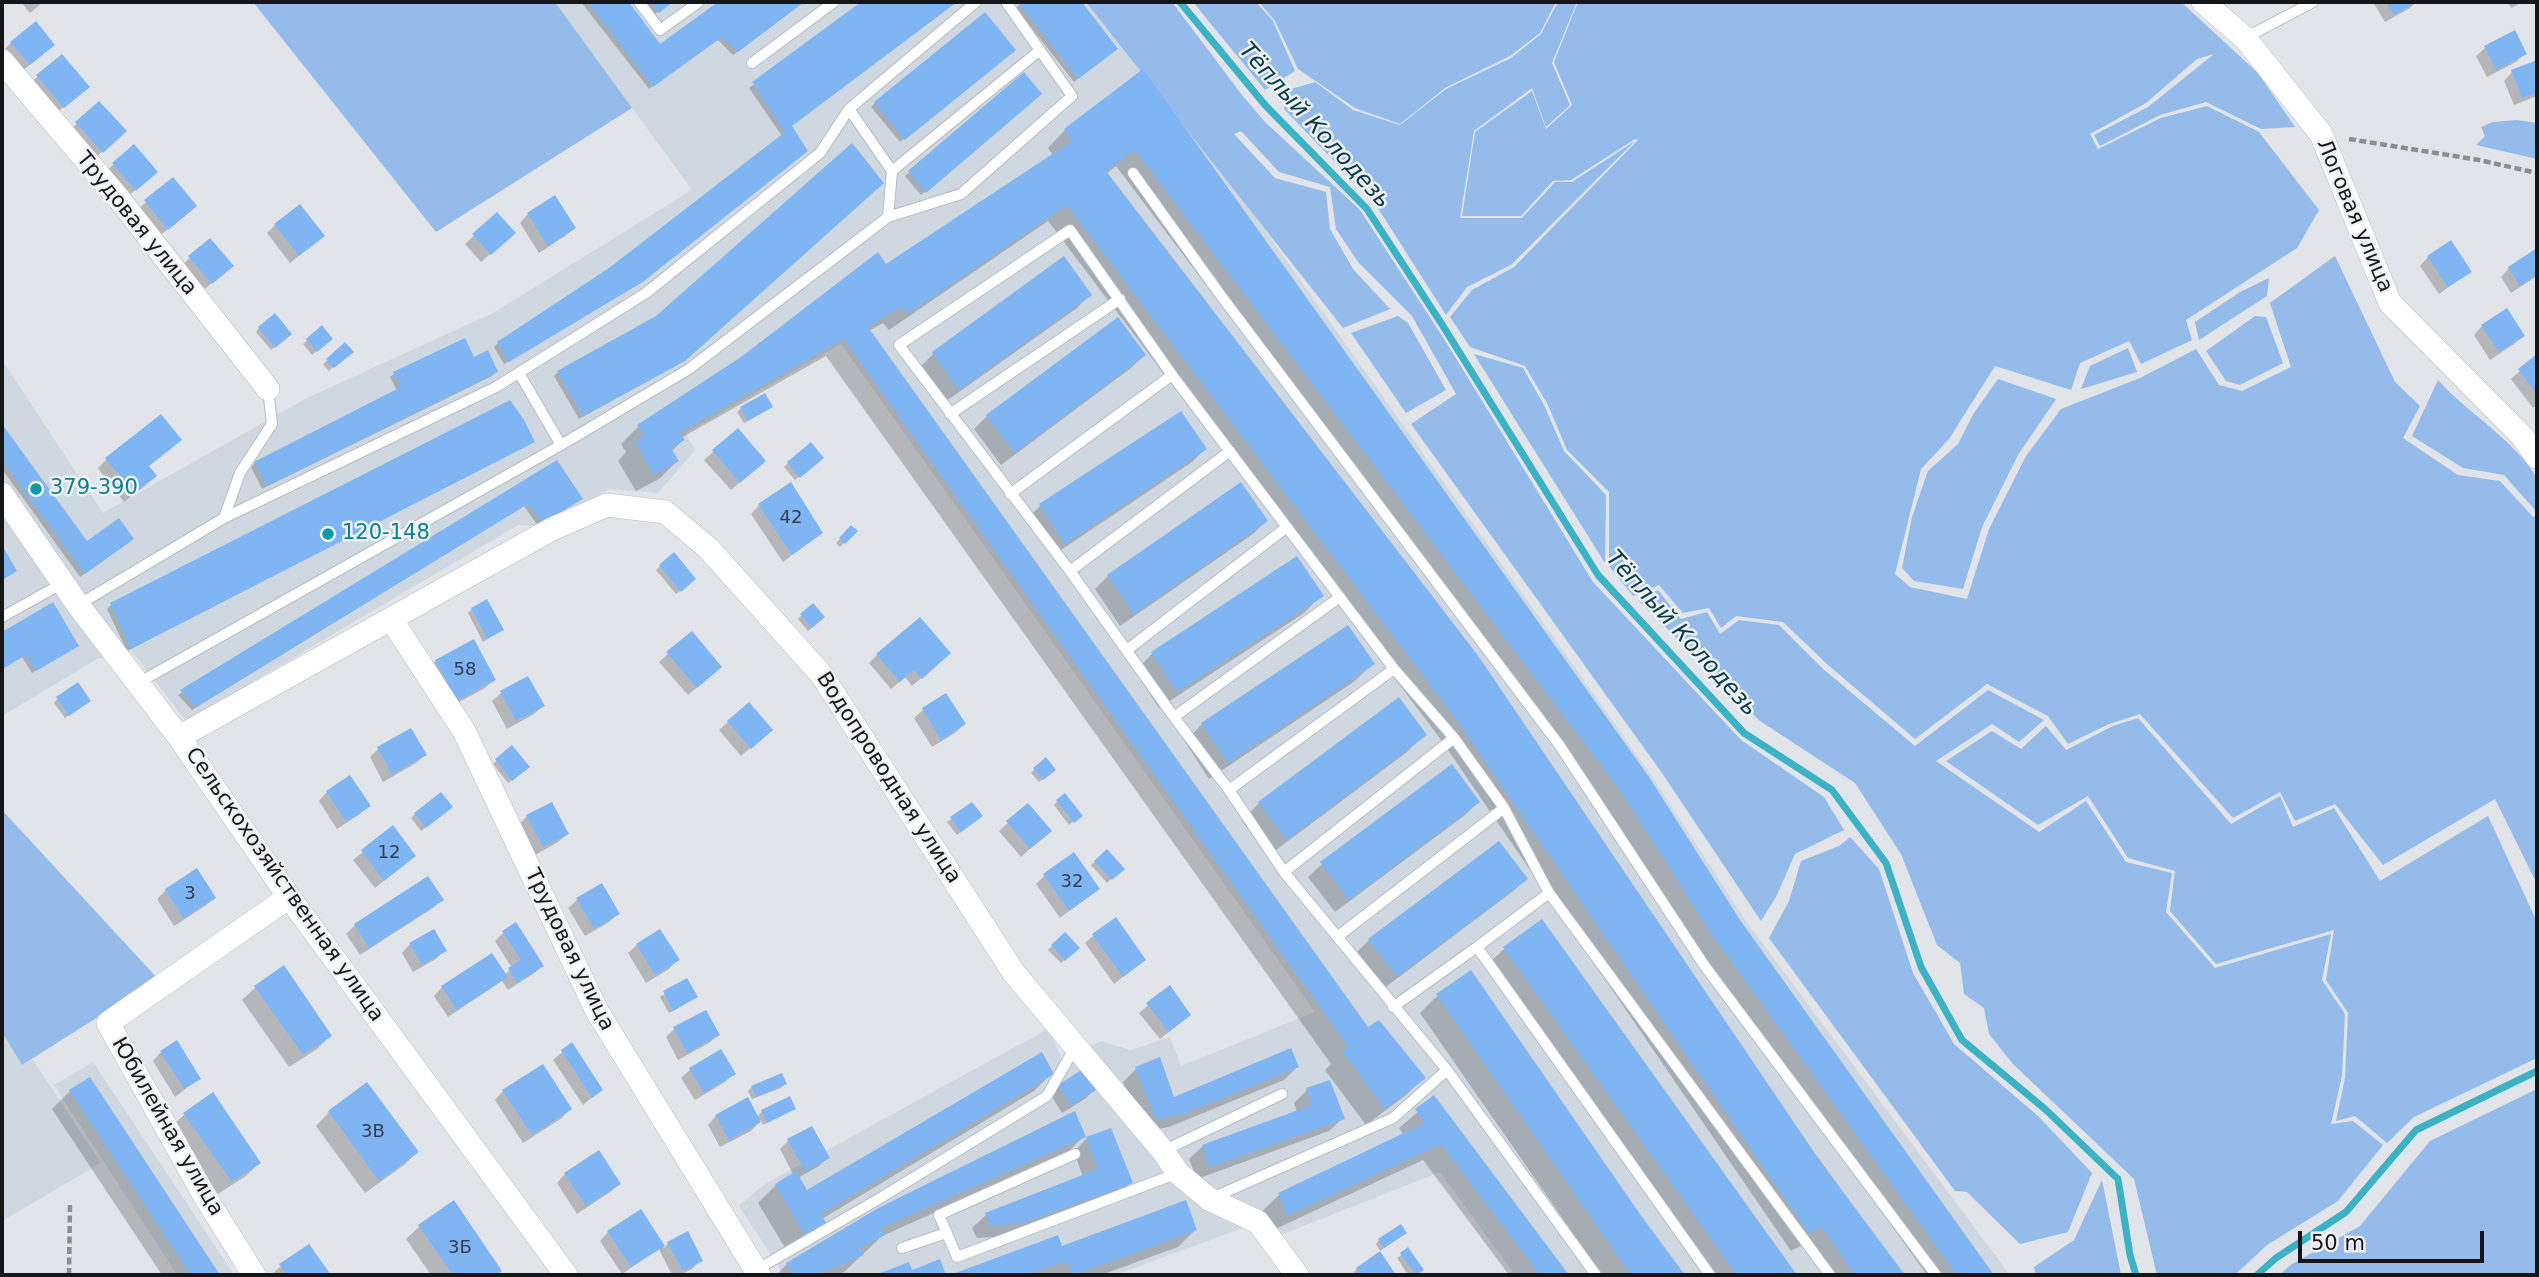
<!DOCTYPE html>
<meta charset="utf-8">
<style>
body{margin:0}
#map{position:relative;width:2539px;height:1277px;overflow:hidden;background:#e1e4e8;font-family:"DejaVu Sans",sans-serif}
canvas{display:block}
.frame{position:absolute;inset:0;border:4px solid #151618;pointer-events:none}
.scale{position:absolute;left:2298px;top:1231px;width:186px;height:32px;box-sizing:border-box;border:4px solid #151618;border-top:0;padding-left:9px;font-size:21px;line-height:24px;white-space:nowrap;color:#151618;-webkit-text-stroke:5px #eef1f5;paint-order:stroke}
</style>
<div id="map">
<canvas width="2539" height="1277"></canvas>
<div class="frame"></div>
<div class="scale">50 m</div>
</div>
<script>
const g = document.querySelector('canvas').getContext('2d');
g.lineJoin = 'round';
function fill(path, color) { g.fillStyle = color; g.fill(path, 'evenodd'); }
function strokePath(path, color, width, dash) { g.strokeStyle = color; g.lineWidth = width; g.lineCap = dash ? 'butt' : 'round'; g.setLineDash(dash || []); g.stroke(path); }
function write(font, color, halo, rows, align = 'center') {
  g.font = font + ' "DejaVu Sans",sans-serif'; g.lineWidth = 5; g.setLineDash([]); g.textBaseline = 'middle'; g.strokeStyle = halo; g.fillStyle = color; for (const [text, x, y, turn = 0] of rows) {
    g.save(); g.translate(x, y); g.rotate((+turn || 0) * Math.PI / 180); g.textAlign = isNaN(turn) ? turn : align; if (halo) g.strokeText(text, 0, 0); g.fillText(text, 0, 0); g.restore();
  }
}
fill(new Path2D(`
 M555,2H1097L1140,54L1653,778L1745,920L2010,1275H1515L1440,1172L1283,1234L1243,1228L1115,1275H784L739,1206L765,1184L1048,1029L1064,1062L1100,1041L1131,1050L1170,1037L1181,1066L1315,1012L841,344L685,433L695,450L658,493L610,489L541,526L518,525L186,721L132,651L97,659L2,716V360L103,513L307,398L493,313L692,190Z
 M2,1032L22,1065L33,1060L101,1163L2,1221Z
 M93,1062L234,1275H177L54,1085Z`), '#cfd7e1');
fill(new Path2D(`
 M253,2H555L632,108L436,232Z
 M1086,2H1172L1242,95L1265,122L1360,210L1446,342L1593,582L1741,740L1824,797L1844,830L1795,854L1776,897L1761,921L1662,773L1411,424L1456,394L1412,316L1358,262L1336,229L1330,187L1279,172L1241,131L1234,134L1275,178L1326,192L1330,229L1353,269L1390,309L1343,328Z
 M1193,2H1256L1273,21L1295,71L1265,90Z
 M1259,2H1556L1540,33L1510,56L1445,88L1400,124L1355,108L1298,69L1275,21Z
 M1558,2H1577L1552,63L1570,105L1546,127L1532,88L1474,131L1460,218H1522L1555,182H1572L1635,141L1511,265L1467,287L1446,315L1376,205L1284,109L1288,90L1315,82L1353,110L1400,125L1446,89L1511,58L1541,34Z
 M1578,2H2181L2258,73L2295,127L2261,129L2206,102L2160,115L2100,146L2094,135L2148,107L2214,54L2197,59L2146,103L2090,134L2098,149L2161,118L2207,106L2259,132L2319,210L2297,248L2186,320L2192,340L2141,364L2129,341L2080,363L2071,390L1995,366L1949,439L1921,469L1895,574L1910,587L1967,599L1989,529L2026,456L2061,409L2140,378L2196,349L2219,385L2242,391L2291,367L2270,303L2335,256L2395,382L2420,406L2403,438L2458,475L2500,481L2533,517L2537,516V635L2535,657L2537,659V884L2495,799L2383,865L2335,804L2295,821L2280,792L2233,818L2140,714L2109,724L2068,744L2048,716L1987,684L1915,739L1827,664L1783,622L1736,616L1721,628L1709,608L1683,613L1659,585L1633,596L1609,566V492L1567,450L1548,405L1525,366L1470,347L1450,317L1472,290L1514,267L1638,140L1635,139L1571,180L1553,181L1521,216H1462L1475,132L1532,91L1546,129L1572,105L1554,62Z
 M2517,120L2537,123V159L2476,145L2485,136L2481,127L2493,122Z
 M2269,278L2267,296L2199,340L2195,322L2240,292Z
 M1398,316L1408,323L1446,390L1406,413L1351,333Z
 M2255,316L2266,317L2283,363L2240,385L2226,381L2206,351Z
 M2128,348L2137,372L2081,389L2090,366Z
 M1474,354L1523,368L1545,407L1564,451L1606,495L1605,563Z
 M1998,379L2056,399L2018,455L1982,527L1963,589L1914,581L1902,568L1912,517L1928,471L1958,444L1974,413Z
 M2438,380C2466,412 2516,441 2536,477C2539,485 2537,500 2537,509L2535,510L2504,475L2463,468L2412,436Z
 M1658,590L1681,619L1707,612L1720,634L1739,620L1779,625L1822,668L1915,746L1988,690L2044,720L2019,742L1992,724L1936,761L2039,832L2086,801L2126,862L2172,873L2166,912L2215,968L2331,934L2322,980L2345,1014L2342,1076L2331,1124L2353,1121L2383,1145L2338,1201L2267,1245L2235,1275H2157L2134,1179L2013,1064L1989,1034L1984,1008L1964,994L1960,963L1937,945L1901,854L1855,783L1760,721L1638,600Z
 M2138,718L2231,824L2280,796L2293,827L2334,808L2380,881L2488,816L2537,922V1058L2414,1117L2387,1143L2355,1116L2336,1121L2345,1078L2348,1013L2326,980L2334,930L2216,964L2170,911L2175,871L2128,858L2088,796L2038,825L1946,761L1992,731L2021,749L2046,726L2066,750L2113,726Z
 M2,810L158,979L22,1065L2,1032Z
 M1850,837L1879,869L1913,973L1954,1044L2038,1116L2092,1173L2068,1232L2020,1244L1967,1192L1955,1191L1769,938L1789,901L1801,861L1839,846Z
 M2537,1089L2535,1123L2537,1125V1275H2279L2292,1264L2360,1226L2430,1141Z
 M2102,1180L2121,1275H2036L2034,1267L2074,1240Z`), '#94bbe9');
fill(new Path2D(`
 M21,2H43L30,13Z
 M581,2H627L660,46L721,2H804L733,55L717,39L649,89Z
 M644,2H672L654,15Z
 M864,2H956L791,126L806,151L639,284L504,364L494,347L498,343L610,269L782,136L749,88Z
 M1023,2H1079L1115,48L1074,82L1016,8Z
 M2373,2H2416L2410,8L2385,22Z
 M2508,2H2523L2511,8Z
 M11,43L44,53L20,73L3,51Z
 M2485,48L2525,53L2516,62L2487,77L2476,56Z
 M1010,54L900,142L871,107L875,103Z
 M61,56L79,95L54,115L28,85Z
 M2537,62V96L2514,105L2504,81L2512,72Z
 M1143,71L1738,921L1992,1275H1927L1694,951L1602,808L1116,166L1106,174L1903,1275H1826L1804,1244L1791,1251L1439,737L1048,221L889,330L883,323L869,331L1368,1029L1423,1078L1406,1095L1366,1125L1325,1070L1331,1064L826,356L681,438L683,440L671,452L677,461L659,479L636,491L618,461L626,452L621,444L639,426L1053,155L1048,148L1065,130Z
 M1024,75L1036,98L921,195L905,176Z
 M98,103L116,139L93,160L68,132Z
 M133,147L147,180L126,198L104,173Z
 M173,179L186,215L158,237L137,210Z
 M881,183L679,364L579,419L554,376L558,372L657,318Z
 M497,214L505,241L481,262L465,244Z
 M528,214L574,228L565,236L539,253L520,223Z
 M275,225L323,236L290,263L267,233Z
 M210,240L223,274L202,291L181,266Z
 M2537,250V276L2511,293L2501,277L2509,268Z
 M2428,257L2469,272L2439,294L2420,266Z
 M1064,259L1090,294L1077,308L945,402L920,367L933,354Z
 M2482,326L2523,336L2514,344L2490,360L2474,335Z
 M259,328L286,337L271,350L256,332Z
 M321,328L331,339L312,355L303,344Z
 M464,340L473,359L496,372L492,376L262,489L251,467L255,463L397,391L390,377L394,374Z
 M345,345L351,351L329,371L323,364Z
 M1144,355L1131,368L1001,465L974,429L987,416Z
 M2537,356V405L2533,408L2511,379Z
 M771,407L744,423L737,412L741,408Z
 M1180,413L1205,449L1192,462L1052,556L1027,519L1040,506Z
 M2,427L86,543H128L80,577L2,469Z
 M737,430L755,469L731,490L704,460Z
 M533,442L127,651L107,609L111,605Z
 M106,460L147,467L146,485L124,502L98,468Z
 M556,462L577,502L538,526L524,506L192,710L178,695Z
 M818,462L795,480L784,467L788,463Z
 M1241,484L1266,521L1253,534L1120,626L1095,589L1108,576Z
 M759,505L821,533L783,562L751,514Z
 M851,527L855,531L840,547L836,543Z
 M660,566L690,583L676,594L656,570Z
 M1321,595L1304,613L1159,708L1135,671L1152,654Z
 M52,605L73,649L32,673L22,657L2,669V634Z
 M472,609L502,630L483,642L468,613Z
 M802,615L819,621L808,631L798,619Z
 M668,654L711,675L688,695L659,662Z
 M877,655L940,662L912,686L905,677L891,689L869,663Z
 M436,661L493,680L485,688L448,708L427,669Z
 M1372,664L1355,681L1209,779L1185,742L1202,724Z
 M528,678L543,706L534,714L507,729L492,701L501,693Z
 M946,695L964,724L955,733L932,747L914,718L923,710Z
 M57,699L85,704L65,718L54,703Z
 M728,722L762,738L741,756L719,730Z
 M1425,734L1407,752L1268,856L1242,821L1259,803Z
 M512,748L524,770L508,783L493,764Z
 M378,749L425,755L416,763L383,782L370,757Z
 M1035,769L1050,774L1039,782L1031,773Z
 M327,792L368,806L360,814L337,829L319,801Z
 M1057,802L1081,815L1069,825L1054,805Z
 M1478,802L1465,815L1335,912L1308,877L1322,864Z
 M1028,805L1041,839L1021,857L999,831Z
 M447,811L421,831L411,818L415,814Z
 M527,816L567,834L558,842L535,855L519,825Z
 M951,819L977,820L957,835L947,822Z
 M393,828L414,856L375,888L353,860Z
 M1107,851L1122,869L1107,883L1091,865Z
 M1044,876L1098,889L1060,918L1036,884Z
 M1526,879L1512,892L1383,989L1356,953L1369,940Z
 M166,890L214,898L205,906L174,926L157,899Z
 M441,900L433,908L360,955L346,934L355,925Z
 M577,900L618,914L609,922L585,936L568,908Z
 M1542,921L1795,1275H1707L1486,966L1504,949Z
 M503,933L542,966L533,974L508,990L502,981L448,1017L434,996L442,987L504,975L512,968L495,941Z
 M1065,934L1077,948L1061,963L1048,950Z
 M1094,935L1144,959L1114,984L1085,943Z
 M410,944L444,951L436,959L413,972L402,953Z
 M637,945L677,960L669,969L646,983L628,953Z
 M687,981L696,997L669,1013L660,997Z
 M256,987L330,1036L317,1049L289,1067L242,1000Z
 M1169,988L1180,1023L1160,1039L1139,1013Z
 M1437,996L1641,1218L1682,1275H1602L1420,1013Z
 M674,1029L718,1035L709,1043L678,1060L666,1037Z
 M571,1045L601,1090L583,1105L553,1060Z
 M161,1052L199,1078L175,1097L153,1061Z
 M1297,1067L1284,1080L1169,1127L1143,1132L1123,1082L1136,1069L1173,1099Z
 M690,1070L733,1074L725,1082L695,1100L681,1078Z
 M1052,1073L1034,1091L822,1219L824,1223L807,1241L787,1251L758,1203L776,1185L793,1174L780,1149L788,1141L828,1157L819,1166L798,1178L807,1192Z
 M89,1080L218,1275H162L52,1109L70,1091Z
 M785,1084L781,1088L752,1099L748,1091L752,1087Z
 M367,1085L417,1152L404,1165L365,1193L316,1126L329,1112Z
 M1059,1086L1094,1090L1085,1099L1062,1113L1051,1095Z
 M1307,1090L1343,1118L1329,1131L1197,1179L1189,1159L1203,1146L1297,1112L1294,1103Z
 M503,1091L570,1109L562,1118L523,1143L495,1100Z
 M1434,1098L1567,1275H1509L1423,1160L1269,1232L1261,1212L1279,1195L1404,1135L1399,1128Z
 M794,1109L763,1125L761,1120L751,1131L720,1147L708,1125L716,1116L757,1117L762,1111Z
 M185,1114L259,1163L246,1176L218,1194L171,1127Z
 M1084,1136L1066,1154L882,1236L844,1272L837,1275H776L787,1264Z
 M1087,1138L1130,1183L1117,1196L1009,1236L977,1238L972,1228L986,1215L1083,1177L1074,1152Z
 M565,1174L619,1184L610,1192L577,1214L557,1183Z
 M641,1212L664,1248L668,1243L701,1260L692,1269L680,1275H672L659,1249L622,1274L600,1241L608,1232Z
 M420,1226L500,1271L495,1275H431L406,1239Z
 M1195,1230L1178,1247L1101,1275H954L1057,1237L1061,1248Z
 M1405,1233L1380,1251L1376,1244L1379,1240Z
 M309,1246L329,1275H271L281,1266Z
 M1408,1250L1421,1270L1416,1275H1408L1397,1258Z
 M1380,1254L1394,1275H1351L1357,1269Z`), '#0003');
strokePath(new Path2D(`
 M1180,2L1265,105L1367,209L1443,326L1598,575L1744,733L1832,790L1886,863L1921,967L1962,1040L2045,1109L2118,1179L2130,1255L2136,1275
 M2257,1275L2276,1258L2346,1212L2416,1130L2537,1071`), '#3cb2c5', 7);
fill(new Path2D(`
 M588,2H629L660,44L718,2H804L738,52L722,37L653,87Z
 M651,2H673L659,13Z
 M861,2H957L792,126L808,151L644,281L509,362L497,342L609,268L785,132L752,82Z
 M1018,2H1082L1118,49L1078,79Z
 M2386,2H2417L2394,15Z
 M985,12L1016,50L905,140L874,102Z
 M36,21L55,45L30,65L10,42Z
 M2515,30L2527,54L2496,70L2484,46Z
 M62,54L90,87L64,108L36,75Z
 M2537,60V92L2522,98L2511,70Z
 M1143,69L1649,777L1740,920L1994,1275H1957L1711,933L1620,790L1135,150L1106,171L1479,657L1820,1161L1905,1275H1855L1822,1227L1809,1234L1456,719L1067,205L908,314L901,307L868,327L1368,1027L1379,1020L1426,1078L1385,1109L1342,1051L1348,1046L844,339L679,433L685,440L671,448L679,461L654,475L635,442L644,435L637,425L741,357L878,252L886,264L1072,141L1064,129Z
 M1024,72L1042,94L926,193L908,171Z
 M99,101L127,131L103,153L75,122Z
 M852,143L884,183L685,361L583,416L557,371L656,316Z
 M134,144L158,172L136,191L112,163Z
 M173,177L197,206L168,230L144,200Z
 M555,195L576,228L548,246L527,213Z
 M300,204L325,236L299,256L274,224Z
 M497,212L516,233L491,255L472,234Z
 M210,238L234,266L212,284L188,256Z
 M2451,240L2472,272L2448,287L2427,256Z
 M2537,248V275L2520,286L2508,267Z
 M1064,256L1092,295L959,390L932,352Z
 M2507,308L2525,336L2499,352L2481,325Z
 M275,313L292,334L275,348L258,327Z
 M1118,317L1146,355L1015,453L986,415Z
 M322,325L333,339L317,352L306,339Z
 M465,338L474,357L488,350L498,372L267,486L254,462L401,387L393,372Z
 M345,342L354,352L334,368L326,359Z
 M2537,354V394L2518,369Z
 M765,393L773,407L748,421L740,407Z
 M510,400L524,420L535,442L131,649L110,603Z
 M1181,411L1207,449L1065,544L1039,504Z
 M161,414L182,440L149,466L157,476L134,494L105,458Z
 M2,424L87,541L119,518L134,539L85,574L2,460Z
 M738,428L766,461L740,483L712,450Z
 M811,442L824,458L800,478L787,462Z
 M557,460L583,499L542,523L528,504L196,707L180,690Z
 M791,482L823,533L792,555L758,504Z
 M1241,482L1268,521L1134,614L1107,575Z
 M851,525L858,531L845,544L839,538Z
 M2,545L17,571L2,580Z
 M674,552L696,579L681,592L659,565Z
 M1297,556L1324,596L1177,692L1151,652Z
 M487,599L504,630L487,639L471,608Z
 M53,602L79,646L36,671L26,655L2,669V632Z
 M813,603L825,617L812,628L800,614Z
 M920,617L951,653L922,679L914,670L900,682L876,654Z
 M1348,625L1375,664L1228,763L1201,723Z
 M692,631L722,667L697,688L666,652Z
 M474,639L496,680L457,701L435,660Z
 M528,676L545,706L516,721L500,691Z
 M78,682L91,701L69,716L56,697Z
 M946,693L966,724L941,740L922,708Z
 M1399,697L1427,735L1287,840L1258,802Z
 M749,702L773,730L751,749L727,721Z
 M411,728L427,755L392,774L377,747Z
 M512,745L530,767L512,781L495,759Z
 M1046,757L1056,770L1043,780L1033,768Z
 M1452,764L1480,802L1349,900L1320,862Z
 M350,775L371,806L346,822L326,791Z
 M441,792L453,807L426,828L414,813Z
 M1065,793L1083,816L1074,823L1056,800Z
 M552,802L569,834L543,847L526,815Z
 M972,802L983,816L961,832L950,817Z
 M1028,803L1052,831L1030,849L1006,821Z
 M393,825L416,856L384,881L361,850Z
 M1499,841L1528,879L1397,977L1368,939Z
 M1107,849L1125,869L1112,880L1094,861Z
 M1074,852L1100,889L1069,911L1043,874Z
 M197,868L216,898L183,918L165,889Z
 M428,876L444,900L369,948L354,924Z
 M602,883L620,914L594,929L576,898Z
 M1116,917L1146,960L1123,977L1092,934Z
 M1542,919L1797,1275H1737L1503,947Z
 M516,922L544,966L517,983L508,968L521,960L502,931Z
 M434,929L447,951L422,965L409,943Z
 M660,929L680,960L655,975L636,944Z
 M1065,932L1080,948L1065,961L1051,945Z
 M492,953L508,977L457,1010L441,986Z
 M284,965L332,1036L303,1055L254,986Z
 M1471,970L1642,1217L1685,1275H1632L1620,1259L1436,994Z
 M687,978L698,997L673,1011L663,991Z
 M1170,985L1191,1015L1169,1032L1146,1003Z
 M706,1010L720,1035L687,1053L673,1027Z
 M177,1040L201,1079L184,1089L160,1051Z
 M572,1042L603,1090L592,1098L561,1050Z
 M1291,1048L1299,1067L1184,1114L1156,1119L1135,1067L1160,1057L1174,1097Z
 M721,1049L736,1074L704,1093L689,1068Z
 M1042,1052L1054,1074L821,1214L826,1223L805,1235L775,1184L796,1171L807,1190Z
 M543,1064L572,1109L532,1135L502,1090Z
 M1083,1069L1096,1090L1071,1106L1058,1085Z
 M782,1073L787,1084L756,1097L751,1086Z
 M90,1077L220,1275H191L69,1090Z
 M1330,1080L1345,1119L1210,1167L1202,1145L1312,1105L1306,1088Z
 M367,1082L419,1152L379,1181L328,1111Z
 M213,1092L261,1163L232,1182L183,1113Z
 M1434,1095L1569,1275H1540L1441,1144L1287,1216L1278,1193L1425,1123L1415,1109Z
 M790,1096L796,1109L767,1123L761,1110Z
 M748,1097L761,1122L729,1140L715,1115Z
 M1075,1111L1086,1137L881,1228L885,1235L859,1248L864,1255L816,1275H790L793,1273L786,1263L880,1207Z
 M812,1126L830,1158L805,1171L787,1139Z
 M1111,1128L1133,1183L1023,1223L990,1226L985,1213L1098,1169L1086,1137Z
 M599,1150L621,1184L586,1206L564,1173Z
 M454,1200L502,1271L496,1275H453L418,1225Z
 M1186,1200L1197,1230L1074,1275L1067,1261L1028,1275H950L1058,1235L1062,1246Z
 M641,1209L665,1246L631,1267L607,1231Z
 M1401,1224L1407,1233L1384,1248L1378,1239Z
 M688,1231L703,1261L683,1271L667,1242Z
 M309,1244L331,1275H287L279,1264Z
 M1408,1247L1424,1270L1416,1275L1400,1253Z
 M1380,1251L1396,1275H1361L1356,1268Z
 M940,1259L946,1275H875L909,1262L912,1270Z`), '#80b5f3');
const lane = new Path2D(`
 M639,2L660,30L699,2
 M2245,38L2313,2
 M752,63L834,2
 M849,109L892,171L888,217
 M892,171L1039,51
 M1133,173L1219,293L1560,746L1704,965L1936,1275
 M519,373L561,445
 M950,414L1120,299
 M1010,494L1172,375
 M224,518L496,387L646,293L820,153L849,109L976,2
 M1070,571L1230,451
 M78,605L224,518L240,473L272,424L268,389
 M2,617L63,583
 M1127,650L1287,527
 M138,683L561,445L689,369L888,217L961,194L1072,96L1006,2
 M1174,717L1340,597
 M1229,790L1394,669
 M1284,872L1454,738
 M1549,893L1830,1275
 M1337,937L1504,808
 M1477,947L1549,893L1504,808L1454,738L1394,669L1172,375L1070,230L899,345L1070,571L1174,717L1229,790L1284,872L1447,1070L1596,1275
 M1393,1007L1477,947L1710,1275
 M1163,1151L1282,1094
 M1075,1154L939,1215L957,1257L1178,1173
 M1212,1198L1393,1118L1447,1070
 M902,1248L946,1233
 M756,1270L882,1197L1047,1096L1075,1047`);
const street = new Path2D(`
 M2203,2L2245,38L2321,134L2390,303L2522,436L2537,457
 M2,61L119,199L268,389
 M2,494L78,605L179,737L289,897L566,1275
 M391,619L464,731L597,1011L759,1275
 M179,737L552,529L607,505L665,512L708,548L821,674L1014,973L1163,1151L1178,1173L1209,1199L1258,1222L1297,1275
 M254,1275L204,1195L108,1023L289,897`);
strokePath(lane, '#b8bbbe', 12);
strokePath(street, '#b8bbbe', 24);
strokePath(new Path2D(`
 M2349,139L2479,160L2537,173
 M69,1275L70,1205`), '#8b8e91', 4.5, [7, 3.5]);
strokePath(lane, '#fff', 10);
strokePath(street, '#fff', 23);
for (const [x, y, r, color] of [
 [36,489,7,"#0f9aa8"],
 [328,534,7,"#0f9aa8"]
]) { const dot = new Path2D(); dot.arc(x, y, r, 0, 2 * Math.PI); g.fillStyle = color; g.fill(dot); strokePath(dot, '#eef1f5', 2.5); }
write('18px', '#303e4f', null, [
 ["42",791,518],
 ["58",465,670],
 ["12",389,853],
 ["32",1072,882],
 ["3",190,894],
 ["3В",373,1132],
 ["3Б",460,1248]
]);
write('21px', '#151618', '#eef1f5', [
 ["Логовая улица",2354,216,67],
 ["Трудовая улица",136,224,51],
 ["Водопроводная улица",888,778,57],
 ["Сельскохозяйственная улица",284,885,55],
 ["Трудовая улица",569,950,64],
 ["Юбилейная улица",167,1127,60]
]);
write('21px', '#0d838f', '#eef1f5', [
 ["379-390",50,489],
 ["120-148",342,534]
], 'left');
write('italic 23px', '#043b44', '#eef1f5', [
 ["Тёплый Колодезь",1314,126,48],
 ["Тёплый Колодезь",1681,634,48]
]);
</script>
